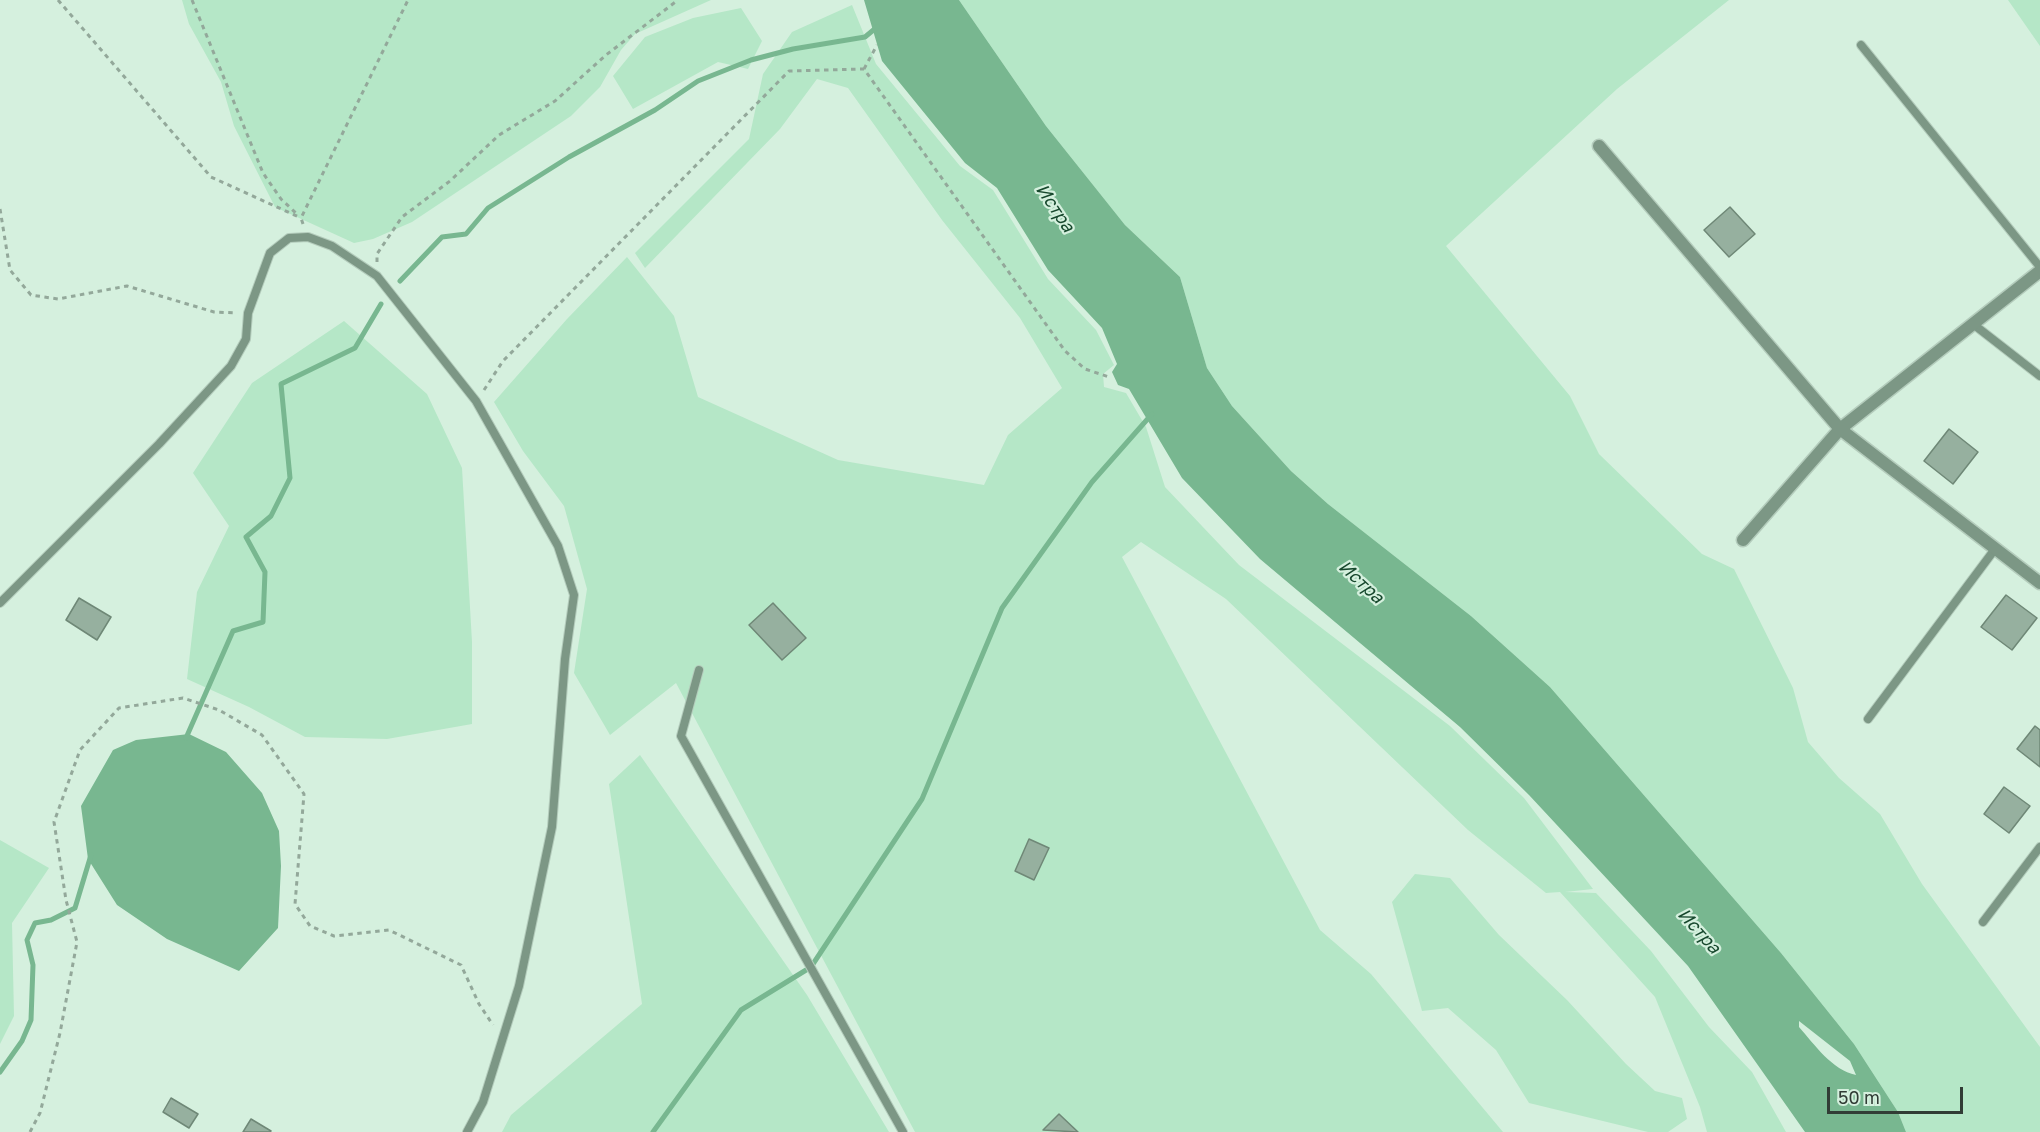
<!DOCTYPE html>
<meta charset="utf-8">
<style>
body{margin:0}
#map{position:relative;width:2040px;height:1132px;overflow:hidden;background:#d5f0de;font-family:"Golos Text",sans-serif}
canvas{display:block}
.scale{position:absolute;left:1827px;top:1087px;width:136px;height:27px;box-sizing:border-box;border:3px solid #313c35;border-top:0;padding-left:8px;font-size:18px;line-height:21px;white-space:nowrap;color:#313c35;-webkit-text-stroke:4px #d5f0de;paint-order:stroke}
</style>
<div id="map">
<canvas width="2040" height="1132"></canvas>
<div class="scale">50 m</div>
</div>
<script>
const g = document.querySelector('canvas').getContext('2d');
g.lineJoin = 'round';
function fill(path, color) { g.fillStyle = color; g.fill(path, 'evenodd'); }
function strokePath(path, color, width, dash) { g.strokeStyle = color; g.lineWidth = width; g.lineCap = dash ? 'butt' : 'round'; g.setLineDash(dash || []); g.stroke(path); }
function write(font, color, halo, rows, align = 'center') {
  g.font = font + ' "Golos Text",sans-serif'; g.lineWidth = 4.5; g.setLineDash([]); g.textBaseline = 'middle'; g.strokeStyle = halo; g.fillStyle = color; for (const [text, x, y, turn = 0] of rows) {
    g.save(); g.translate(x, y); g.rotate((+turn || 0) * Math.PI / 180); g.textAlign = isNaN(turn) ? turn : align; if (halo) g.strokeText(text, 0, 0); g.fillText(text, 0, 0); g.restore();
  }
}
fill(new Path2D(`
 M182,0H711L635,34L621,50L600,87L571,116L412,222L373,239L354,243L275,207L234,126L221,82L189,24Z
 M959,0H1729L1617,89L1446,246L1570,396L1599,454L1702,554L1734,569L1793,688L1808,742L1839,778L1880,814L1922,884L2040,1047V1132H1906L1898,1112L1854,1044L1781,953L1550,687L1471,616L1328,504L1291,471L1232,406L1207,368L1180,277L1125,225L1046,126Z
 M2008,0H2040V46Z
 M852,5L876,64L960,166L993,190L1048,279L1096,330L1114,365L1103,374L1104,387L1126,393L1146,427L1165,487L1239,565L1450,726L1524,798L1593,889L1565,892L1596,893L1651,951L1709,1027L1752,1072L1786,1132H1707L1700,1107L1655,997L1560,892L1546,893L1468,830L1226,599L1141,542L1122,557L1320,930L1371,974L1503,1132H915L676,683L610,735L574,673L587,589L564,506L523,451L494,402L567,319L627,257L674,316L698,397L838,460L984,485L1008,435L1062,388L1020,318L942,220L848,88L817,79L780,129L645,268L635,253L749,139L763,74L792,32Z
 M741,8L762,41L748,69L718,62L633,109L613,76L645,37L693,18Z
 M344,321L427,394L462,468L472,642V724L387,739L305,737L249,707L187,679L197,592L229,526L193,473L252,383Z
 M640,755L807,995L889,1132H502L511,1115L642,1004L609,784Z
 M0,840L49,868L12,923L14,1016L0,1044Z
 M1415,874L1450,878L1499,935L1567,1000L1626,1064L1655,1091L1682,1098L1687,1119L1668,1132H1648L1529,1103L1496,1050L1448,1008L1422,1011L1392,902Z`), '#b5e7c7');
fill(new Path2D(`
 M864,0H959L1046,126L1125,225L1180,277L1207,368L1232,406L1291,471L1328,504L1471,616L1550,687L1781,953L1854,1044L1898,1112L1906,1132H1805L1688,966L1529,795L1460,727L1260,559L1182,478L1129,389L1118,385L1112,372L1117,364L1102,328L1048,270L997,188L965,163L882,61ZM1799,1021L1850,1061L1856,1075C1832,1070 1815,1045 1799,1027Z
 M189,734L226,752L262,793L279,831L281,866L278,928L239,971L167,939L117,905L88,859L81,806L113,750L136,740Z`), '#78b790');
strokePath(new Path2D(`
 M400,281L442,237L466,234L488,208L569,157L655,110L698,81L751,60L793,49L865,37L877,27
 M186,738L233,631L263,622L265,572L246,537L271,516L290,478L281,384L355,348L381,304
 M0,1072L22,1041L31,1020L33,965L27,940L35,923L51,920L75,908L91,855
 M653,1132L741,1010L811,967L922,799L1002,608L1092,482L1152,414`), '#78b790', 5);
const building = new Path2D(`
 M1730,207L1755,234L1729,257L1704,230Z
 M1949,429L1978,452L1953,484L1924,461Z
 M2006,595L2037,618L2012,650L1981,627Z
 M79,598L111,617L97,640L66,620Z
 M773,603L806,638L782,660L749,625Z
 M2035,726L2040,730V767L2017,749Z
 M2004,787L2030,806L2009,833L1984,814Z
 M1029,839L1049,848L1034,880L1015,871Z
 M171,1098L198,1114L189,1128L163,1112Z
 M1059,1114L1078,1132L1043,1130Z
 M251,1119L271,1131L270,1132H243Z`);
fill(building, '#96b09f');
strokePath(building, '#6f8877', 1.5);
const service = new Path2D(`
 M1861,45L2040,267
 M1973,324L2040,376
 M0,603L159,444L231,366L246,339L248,313L270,253L289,238L308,237L332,246L377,276L476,401L558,546L574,595L565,659L552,827L519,986L483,1102L467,1132
 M699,670L681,736L903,1132
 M1868,719L1995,549
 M1983,922L2040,847`);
const minor = new Path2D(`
 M1599,146L1840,429L2040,583
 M1743,540L1840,429L2040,271`);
strokePath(service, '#b4ccbc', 10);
strokePath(minor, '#b4ccbc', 15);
strokePath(new Path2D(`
 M58,0L211,177L301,218
 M192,0L263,173L281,199L298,215
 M864,69L877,45
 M0,209L10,270L31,295L58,299L127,286L214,312L237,313
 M303,224L301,218L408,0
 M377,262V254L402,217L450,181L499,135L555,101L606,55L678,0
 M484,390L503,361L789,71L864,69L1065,351L1085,369L1109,377
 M30,1132L40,1113L60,1033L77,942L66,900L54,822L80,750L119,708L183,698L219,710L262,735L304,794L295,904L310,926L334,936L389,930L461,965L479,1004L493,1025`), '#93a89a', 3, [4.5, 4.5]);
strokePath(service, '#7c9785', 8);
strokePath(minor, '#7c9785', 12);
write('italic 18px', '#17482d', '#d5f0de', [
 ["Истра",1055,208,56],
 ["Истра",1361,582,43],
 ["Истра",1699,931,48]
]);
</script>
